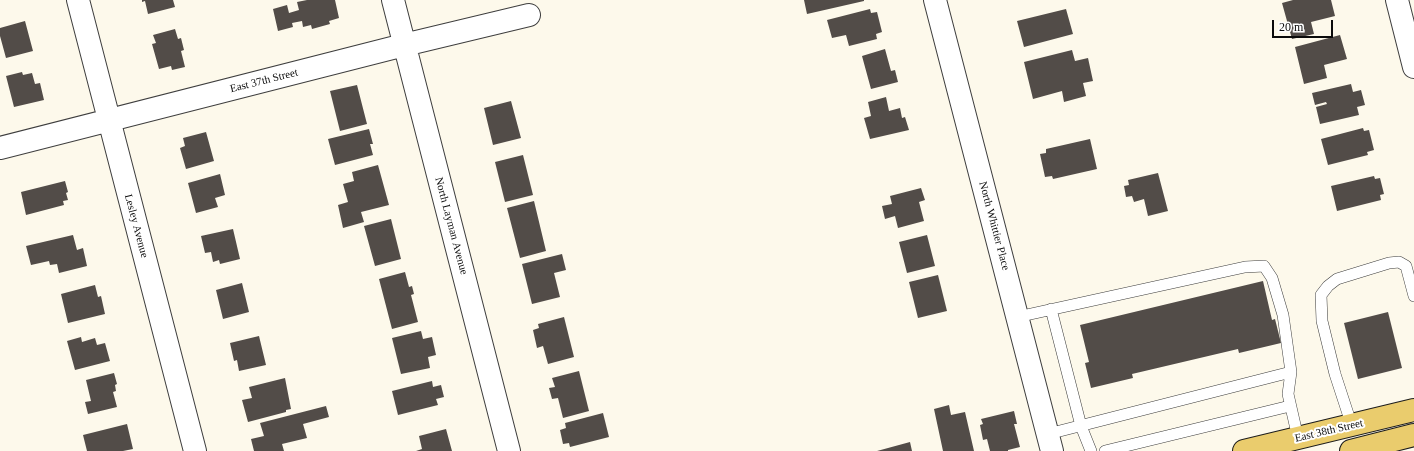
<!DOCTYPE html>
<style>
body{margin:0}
#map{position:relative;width:1414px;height:451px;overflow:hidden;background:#fdf9eb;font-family:Georgia,serif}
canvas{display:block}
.scale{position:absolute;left:1272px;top:20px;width:61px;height:18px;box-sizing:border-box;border:2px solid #0b0b0b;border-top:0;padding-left:5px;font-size:12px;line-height:14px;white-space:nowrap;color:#0b0b0b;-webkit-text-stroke:3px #fff;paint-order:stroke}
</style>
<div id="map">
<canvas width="1414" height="451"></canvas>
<div class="scale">20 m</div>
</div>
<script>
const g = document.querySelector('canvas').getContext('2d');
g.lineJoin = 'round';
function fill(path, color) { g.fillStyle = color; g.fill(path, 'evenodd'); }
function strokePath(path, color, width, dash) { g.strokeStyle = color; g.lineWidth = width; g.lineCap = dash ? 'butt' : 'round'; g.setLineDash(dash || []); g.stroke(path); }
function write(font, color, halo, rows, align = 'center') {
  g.font = font + ' Georgia,serif'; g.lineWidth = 4; g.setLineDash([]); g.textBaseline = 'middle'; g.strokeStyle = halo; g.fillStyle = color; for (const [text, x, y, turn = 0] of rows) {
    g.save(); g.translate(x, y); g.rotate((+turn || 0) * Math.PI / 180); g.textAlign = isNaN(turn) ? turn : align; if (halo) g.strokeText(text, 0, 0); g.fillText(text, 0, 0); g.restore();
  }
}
fill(new Path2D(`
 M142,0H173L175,7L148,14L145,1L142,2Z
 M307,0H335L339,18L329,21L330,24L312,29L311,25L303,27L302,21L292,23L293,27L278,31L273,9L287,5L289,13L299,10L297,2Z
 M804,0H864V1L807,14Z
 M1293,0H1331L1335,16L1311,22L1314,34L1292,39L1282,3Z
 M870,9L871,13L877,12L882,32L876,34L877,39L849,46L846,35L832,38L827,20Z
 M1066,9L1073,34L1024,47L1017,21Z
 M25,21L33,51L6,58L0,36V28Z
 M175,29L178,39L181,38L184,50L181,51L185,67L172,70L171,66L159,69L152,44L156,43L153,35Z
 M1340,35L1347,59L1324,65L1327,78L1304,84L1295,47Z
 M885,49L891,71L895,70L898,82L871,89L862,56Z
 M1072,50L1075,61L1088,58L1093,81L1083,83L1086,96L1064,102L1062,91L1033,99L1024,62Z
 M22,72L23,75L32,73L35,84L40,83L44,100L14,107L6,76Z
 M1351,84L1353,92L1361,90L1365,105L1357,107L1359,115L1320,124L1316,107L1327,104L1326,102L1315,105L1312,93Z
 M357,85L367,124L340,131L330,91Z
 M886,97L889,111L900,108L902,118L905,117L909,130L870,139L864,118L871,116L868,102Z
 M511,101L521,138L493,145L484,108Z
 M1363,128L1364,131L1369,130L1374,150L1367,152L1368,155L1328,165L1321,139Z
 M369,129L373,144H370L373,155L335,165L328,139Z
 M206,132L214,161L186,169L180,148L185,146L183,138Z
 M1090,139L1097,169L1053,179L1052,176L1045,177L1040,154L1046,153V149Z
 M523,155L533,195L505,202L495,162Z
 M378,165L389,205L361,212L364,222L343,228L338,205L348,202L343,184L354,181L352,172Z
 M1158,173L1168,211L1148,216L1144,199L1134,202L1132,196L1126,197L1124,186L1129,185L1128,180Z
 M220,174L225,195L215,198L218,207L196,213L188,183Z
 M1374,176L1375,179L1380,178L1384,194L1380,195L1381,200L1337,211L1331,186Z
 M65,181L68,192L66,193L68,200L63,201L64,205L26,215L21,192Z
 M921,188L925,200L919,202L924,221L898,228L895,216L885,219L882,206L892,204L890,196Z
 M534,201L546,251L520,258L507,208Z
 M391,219L401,259L375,266L364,226Z
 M233,229L240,259L220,264L219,260L213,262L211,252L205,253L201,236Z
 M73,235L77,250L83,248L87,266L59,273L57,264L50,265L49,261L31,265L26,246Z
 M927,235L935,266L907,273L899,242Z
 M562,254L566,270L554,273L560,297L532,304L522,264Z
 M405,272L409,287L412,286L414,294L411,295L418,322L392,329L379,279Z
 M938,275L947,311L918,318L909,282Z
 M1263,281L1272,320L1275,319L1281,343L1239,353L1238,349L1132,374L1133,378L1091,388L1085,363L1089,362L1080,325Z
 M242,283L249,312L223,319L216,290Z
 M95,285L98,297L101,296L105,314L68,323L61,294Z
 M1388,312L1402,368L1358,379L1344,323Z
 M564,317L574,357L548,364L543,346L537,348L533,330L539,328L538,324Z
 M421,331L423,339L432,337L436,355L428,357L430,368L401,374L392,338Z
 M259,336L266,365L239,371L237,360L234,361L230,343Z
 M81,337L82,342L95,338L97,345L105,343L110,361L75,370L67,341Z
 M579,371L589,411L563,418L558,398L552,399L549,388L555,387L552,378Z
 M114,373L117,384L115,385L116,391L113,392L117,407L88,414L85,402L91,401L86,380Z
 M285,378L291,409L286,410V412L248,422L242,400L252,398L249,387Z
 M432,381L433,387L441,385L444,397L436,399L438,405L398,415L392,391Z
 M949,405L951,415L965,412L974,451H943L934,409Z
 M326,406L329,417L303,424L307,438L282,444L284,451H254L251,439L264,436L260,423Z
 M1014,411L1017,424H1014L1020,447L1008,450V451H990L987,439L983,440L980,425L983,424L981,419Z
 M603,413L609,437L570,447L569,443L563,444L560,430L566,428L565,423Z
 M127,424L133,449L123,451H87L83,435Z
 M446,429L452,451H416L422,449L419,436Z
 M910,442L912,451H877Z`), '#524c48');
const service = new Path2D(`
 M1051,309L1081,426L1091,451
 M1017,317L1245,267L1264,266L1272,278L1283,315L1291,372L1288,394L1298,438
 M1352,426L1335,374L1322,321L1321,295L1328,286L1337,279L1389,263L1399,262L1406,266L1414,296
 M1048,434L1291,372
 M1105,451L1290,406`);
const minor = new Path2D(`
 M78,0L195,451
 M393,0L509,451
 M935,0L1052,451
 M1397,0L1414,67
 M0,148L404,45L529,15`);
const primary = new Path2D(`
 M1244,451L1414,410
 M1351,451L1414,435`);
strokePath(service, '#3e3e3e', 12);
strokePath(minor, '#3e3e3e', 24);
strokePath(primary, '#1c1c1c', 24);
strokePath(service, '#fff', 11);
strokePath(minor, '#fff', 22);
strokePath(primary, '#eacc6d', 22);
write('11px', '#0b0b0b', '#fff', [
 ["East 37th Street",264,81,-14],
 ["Lesley Avenue",136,226,75],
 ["North Layman Avenue",451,226,75],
 ["North Whittier Place",994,226,75],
 ["East 38th Street",1329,431,-13]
]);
</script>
